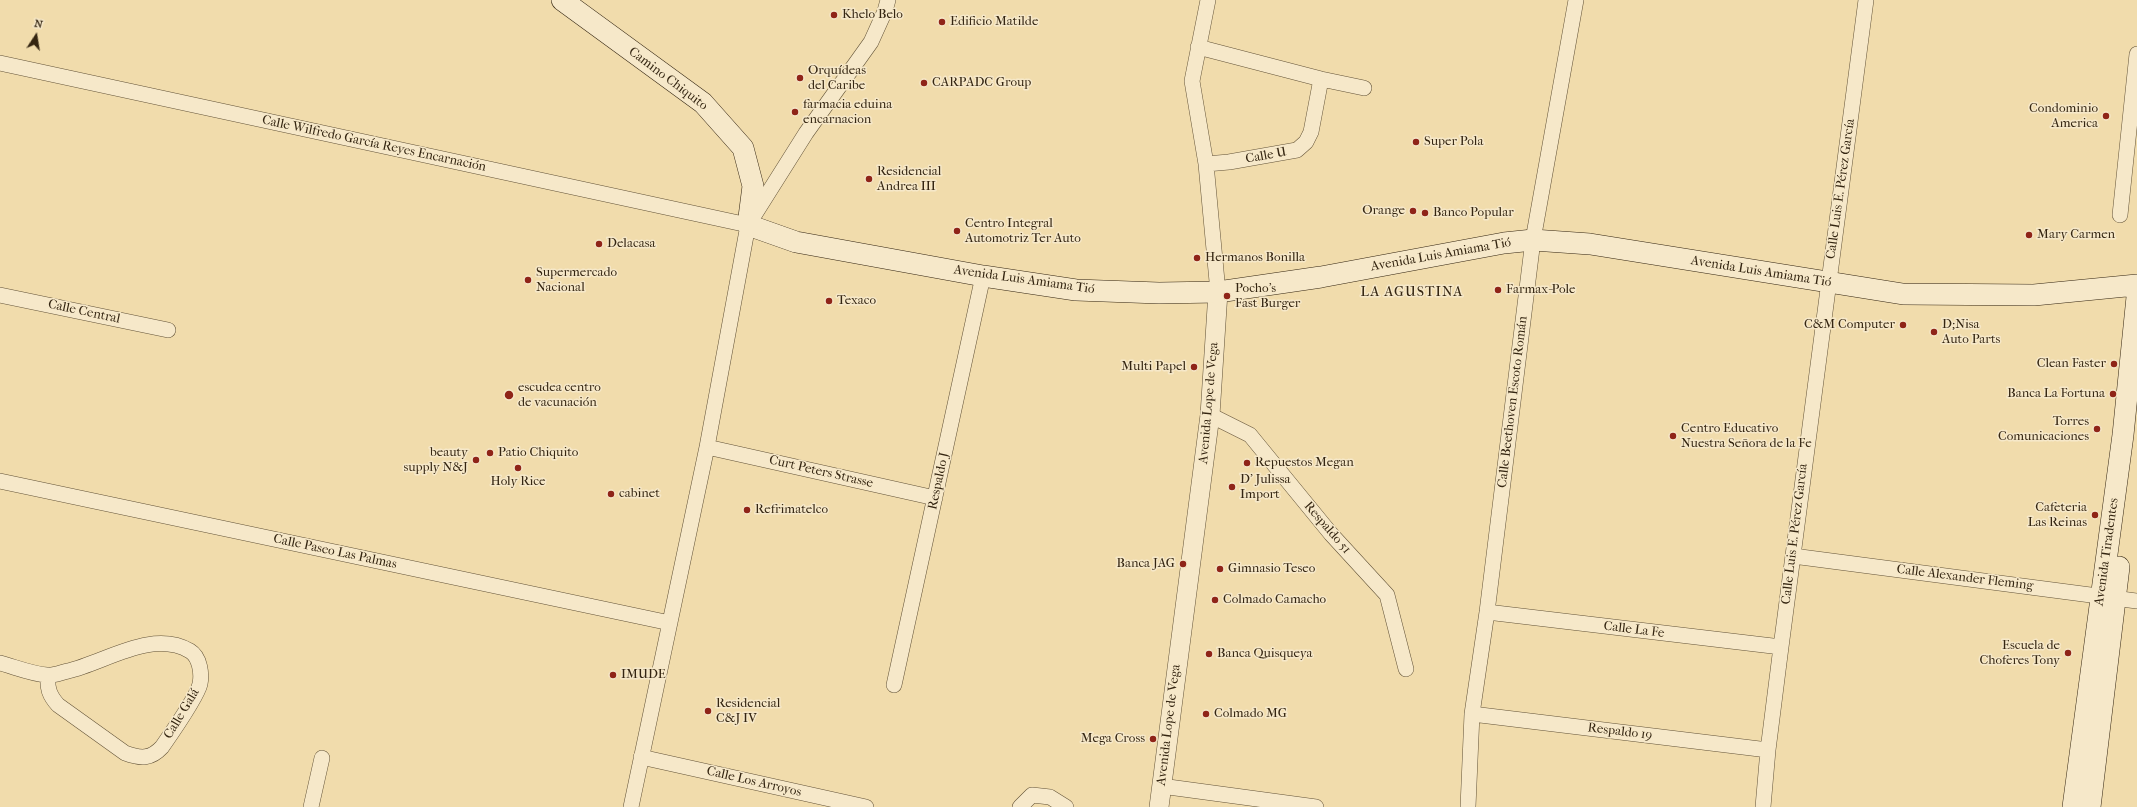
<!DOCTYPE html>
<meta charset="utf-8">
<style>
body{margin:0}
#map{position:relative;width:2137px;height:807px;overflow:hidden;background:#f1dcac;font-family:"IM FELL French Canon",serif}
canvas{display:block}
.north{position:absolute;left:16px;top:16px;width:40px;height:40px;-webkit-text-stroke:3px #f6e8c9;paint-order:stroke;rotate:12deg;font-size:11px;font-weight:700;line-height:16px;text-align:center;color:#342511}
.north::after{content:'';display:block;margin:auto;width:14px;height:18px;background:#342511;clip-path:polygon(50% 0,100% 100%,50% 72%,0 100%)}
</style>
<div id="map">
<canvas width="2137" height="807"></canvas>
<div class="north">N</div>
</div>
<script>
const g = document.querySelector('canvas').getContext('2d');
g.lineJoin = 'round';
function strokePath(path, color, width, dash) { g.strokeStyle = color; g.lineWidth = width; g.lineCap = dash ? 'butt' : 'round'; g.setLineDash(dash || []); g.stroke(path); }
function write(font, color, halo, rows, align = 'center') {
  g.font = font + ' "IM FELL French Canon",serif'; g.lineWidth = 3; g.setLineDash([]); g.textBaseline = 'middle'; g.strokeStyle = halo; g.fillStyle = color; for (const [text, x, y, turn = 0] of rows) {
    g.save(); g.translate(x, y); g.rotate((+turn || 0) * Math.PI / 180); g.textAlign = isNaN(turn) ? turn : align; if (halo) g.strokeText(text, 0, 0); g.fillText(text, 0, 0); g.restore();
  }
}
const minor = new Path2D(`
 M1208,0L1192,81L1206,164L1218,292
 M1198,47L1321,79L1364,88
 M0,63L748,225
 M1206,164L1229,162L1297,150L1306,142L1311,132L1321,79
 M2120,215L2137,54
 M0,295L168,330
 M1210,415L1250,435L1331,534L1387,595L1406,669
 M707,447L935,498
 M0,481L670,623
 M1793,556L2137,601
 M1487,612L1781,647
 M0,663C15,667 32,674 47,675C54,676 62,672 68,671C106,662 152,629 190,651C200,657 202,674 200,684C197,697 171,734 162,747C151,759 141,759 125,753L58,705C49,695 47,688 48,675
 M894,685L983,276
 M1472,714L1768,750
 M641,757L866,807
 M1161,786L1316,807
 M311,807L322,758
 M631,807L707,447L748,225L806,133L871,42L885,11L888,0
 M1020,807L1032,795L1050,797L1066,807
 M1468,807L1472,714L1487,612L1533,240L1576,0
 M1763,807L1768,750L1781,647L1866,0`);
const tertiary = new Path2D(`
 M1159,807L1210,415L1218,292`);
const secondary = new Path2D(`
 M562,0L703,103L743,148L753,186L748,225L796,242L983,276L1076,290L1159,293L1218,292L1321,277L1504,243L1533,240L1590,244L1903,294L2034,295L2137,285
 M2073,807L2123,435L2137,297
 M2090,807L2119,567`);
strokePath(minor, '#635338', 16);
strokePath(tertiary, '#635338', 20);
strokePath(secondary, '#342511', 22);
strokePath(minor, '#f6e8c9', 15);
strokePath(tertiary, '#f6e8c9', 19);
strokePath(secondary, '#f6e8c9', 21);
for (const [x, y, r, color] of [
 [834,15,4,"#8f2418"],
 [942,22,4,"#8f2418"],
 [800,78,4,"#8f2418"],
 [924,83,4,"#8f2418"],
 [795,112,4,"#8f2418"],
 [2106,116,4,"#8f2418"],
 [1416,142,4,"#8f2418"],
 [869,179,4,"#8f2418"],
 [1413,211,4,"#8f2418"],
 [1425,213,4,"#8f2418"],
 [957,231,4,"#8f2418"],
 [2029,235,4,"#8f2418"],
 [599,244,4,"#8f2418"],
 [1197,258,4,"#8f2418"],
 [528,280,4,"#8f2418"],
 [1498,290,4,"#8f2418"],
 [1227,296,4,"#8f2418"],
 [829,301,4,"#8f2418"],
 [1903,325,4,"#8f2418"],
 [1934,332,4,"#8f2418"],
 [2114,364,4,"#8f2418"],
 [1194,367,4,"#8f2418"],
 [2113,394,4,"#8f2418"],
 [509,395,5,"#8f2418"],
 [2097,429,4,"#8f2418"],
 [1673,436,4,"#8f2418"],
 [490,453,4,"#8f2418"],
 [476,460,4,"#8f2418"],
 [1247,463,4,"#8f2418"],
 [518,468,4,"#8f2418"],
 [1232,487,4,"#8f2418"],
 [611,494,4,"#8f2418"],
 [747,510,4,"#8f2418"],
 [2095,515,4,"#8f2418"],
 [1183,564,4,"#8f2418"],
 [1220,569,4,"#8f2418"],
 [1215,600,4,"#8f2418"],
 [2068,653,4,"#8f2418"],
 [1209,654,4,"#8f2418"],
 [613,675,4,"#8f2418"],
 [708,711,4,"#8f2418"],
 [1206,714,4,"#8f2418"],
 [1153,739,4,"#8f2418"]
]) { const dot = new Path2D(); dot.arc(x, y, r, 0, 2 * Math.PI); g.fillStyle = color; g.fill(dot); strokePath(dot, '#f6e8c9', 1.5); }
write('13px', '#342511', '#f6e8c9', [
 ["Khelo Belo",842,15],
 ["Edificio Matilde",950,22],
 ["Orquídeas",808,71],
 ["del Caribe",808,86],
 ["CARPADC Group",932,83],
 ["farmacia eduina",803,105],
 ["encarnacion",803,120],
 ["Condominio",2098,109,"right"],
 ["America",2098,124,"right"],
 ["Super Pola",1424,142],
 ["Residencial",877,172],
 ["Andrea III",877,187],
 ["Orange",1405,211,"right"],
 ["Banco Popular",1433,213],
 ["Centro Integral",965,224],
 ["Automotriz Ter Auto",965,239],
 ["Mary Carmen",2037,235],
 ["Delacasa",607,244],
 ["Hermanos Bonilla",1205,258],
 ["Supermercado",536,273],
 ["Nacional",536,288],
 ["Pocho's",1235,289],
 ["Fast Burger",1235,304],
 ["Farmax-Pole",1506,290],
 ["Texaco",837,301],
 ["C&M Computer",1895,325,"right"],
 ["D;Nisa",1942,325],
 ["Auto Parts",1942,340],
 ["Clean Faster",2106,364,"right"],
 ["Multi Papel",1186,367,"right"],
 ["escudea centro",518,388],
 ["de vacunación",518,403],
 ["Banca La Fortuna",2105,394,"right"],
 ["Torres",2089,422,"right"],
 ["Comunicaciones",2089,437,"right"],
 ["Centro Educativo",1681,429],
 ["Nuestra Señora de la Fe",1681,444],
 ["beauty",468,453,"right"],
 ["supply N&J",468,468,"right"],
 ["Patio Chiquito",498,453],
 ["Repuestos Megan",1255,463],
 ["D' Julissa",1240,480],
 ["Import",1240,495],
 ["Holy Rice",518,482,"center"],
 ["cabinet",619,494],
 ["Cafeteria",2087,508,"right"],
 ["Las Reinas",2087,523,"right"],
 ["Refrimatelco",755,510],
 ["Banca JAG",1175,564,"right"],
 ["Gimnasio Teseo",1228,569],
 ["Colmado Camacho",1223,600],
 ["Escuela de",2060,646,"right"],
 ["Choferes Tony",2060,661,"right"],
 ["Banca Quisqueya",1217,654],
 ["IMUDE",621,675],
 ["Residencial",716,704],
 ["C&J IV",716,719],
 ["Colmado MG",1214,714],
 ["Mega Cross",1145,739,"right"]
], 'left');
write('13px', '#342511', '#f6e8c9', [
 ["Camino Chiquito",668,79,37],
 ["Calle Wilfredo García Reyes Encarnación",374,144,12],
 ["Calle U",1266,156,-10],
 ["Calle Luis E. Pérez García",1841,189,-82],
 ["Avenida Luis Amiama Tió",1441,255,-10],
 ["Avenida Luis Amiama Tió",1761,272,9],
 ["Avenida Luis Amiama Tió",1024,280,8],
 ["Calle Central",84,312,12],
 ["Calle Beethoven Escoto Román",1513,402,-83],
 ["Avenida Lope de Vega",1209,403,-85],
 ["Curt Peters Strasse",821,472,13],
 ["Respaldo J",939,481,-78],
 ["Respaldo 51",1327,528,49],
 ["Calle Luis E. Pérez García",1795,534,-83],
 ["Calle Paseo Las Palmas",335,552,12],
 ["Avenida Tiradentes",2107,552,-82],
 ["Calle Alexander Fleming",1965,578,7],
 ["Calle La Fe",1634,630,7],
 ["Calle Galá",182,714,-59],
 ["Avenida Lope de Vega",1169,725,-83],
 ["Respaldo 19",1620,732,7],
 ["Calle Los Arroyos",754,782,13]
]);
g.letterSpacing = '1px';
write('14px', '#342511', '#f6e8c9', [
 ["LA AGUSTINA",1412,293]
]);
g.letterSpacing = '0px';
</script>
